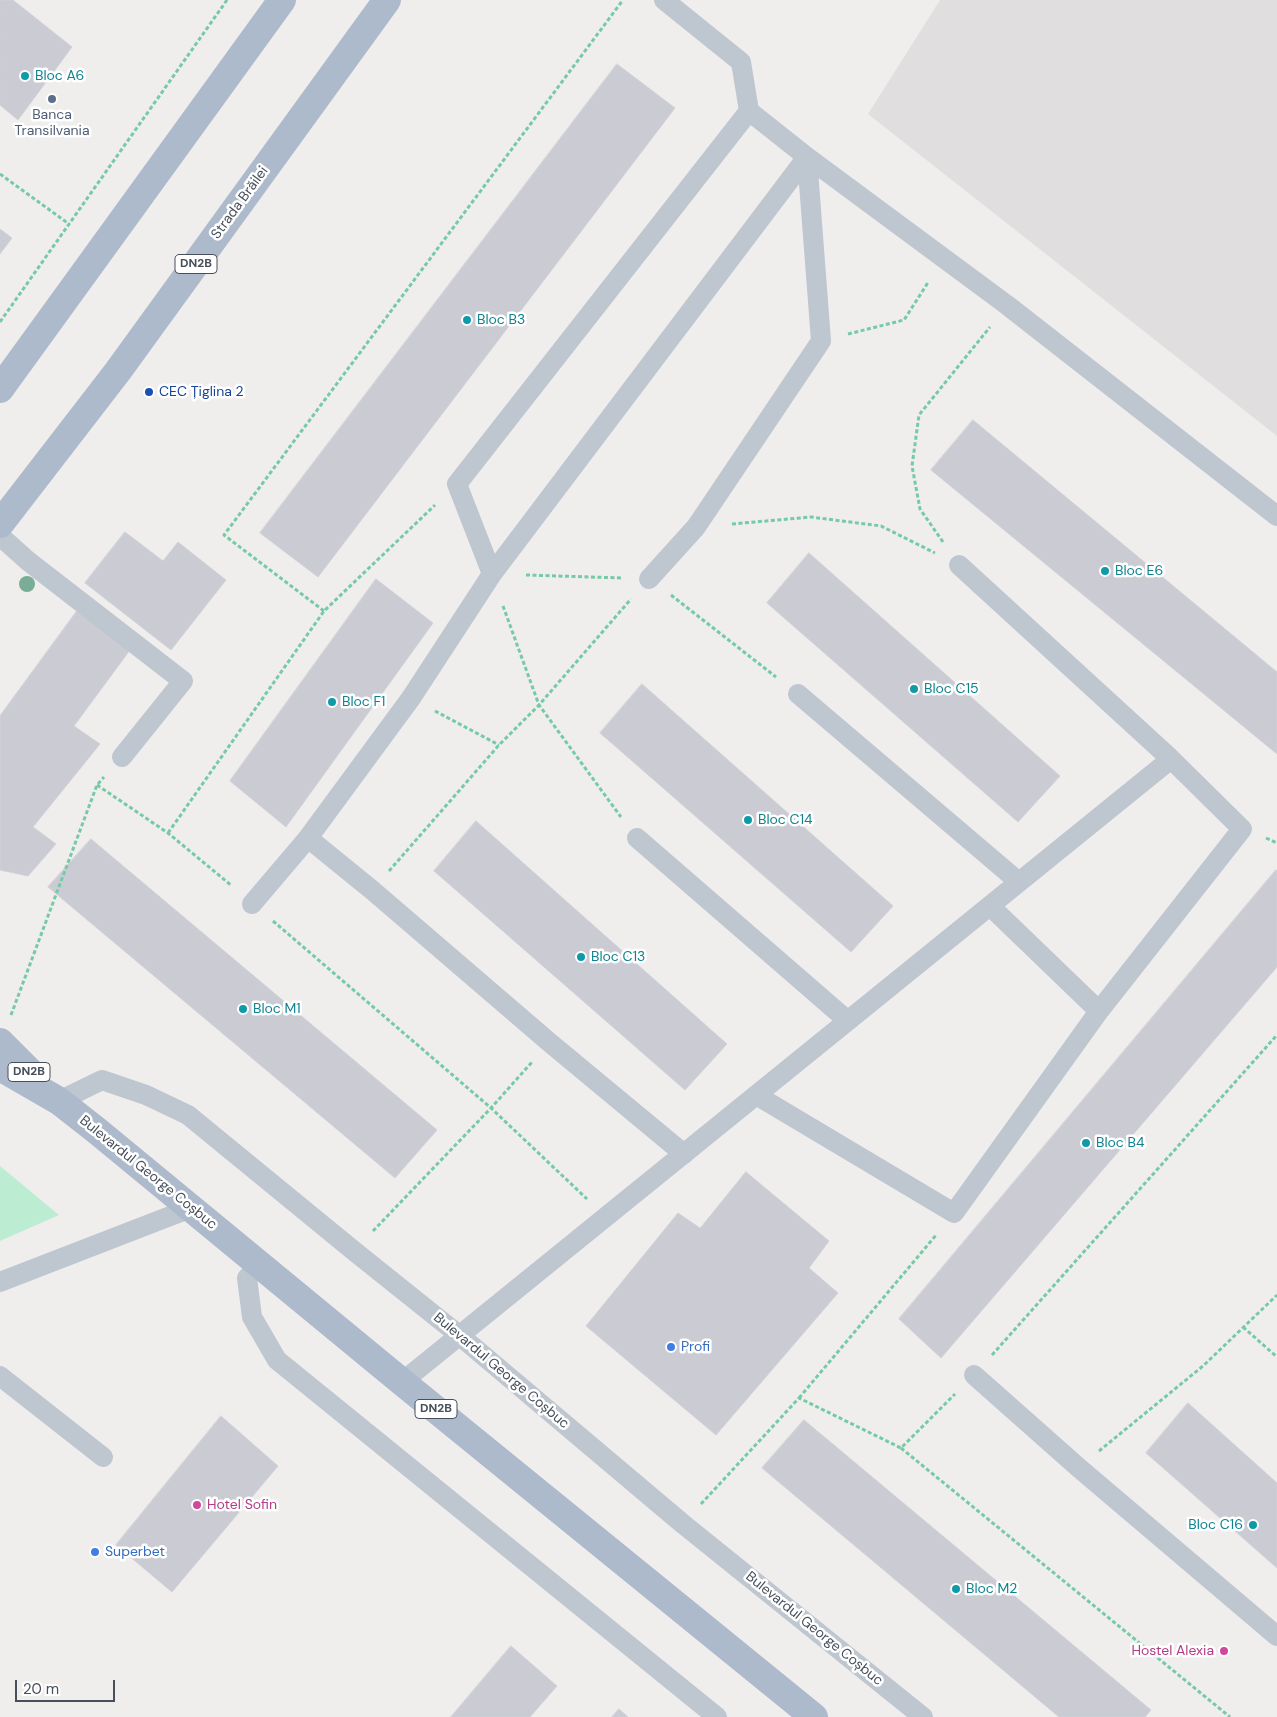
<!DOCTYPE html>
<meta charset="utf-8">
<style>
body{margin:0}
#map{position:relative;width:1277px;height:1717px;overflow:hidden;background:#f0eded;font-family:"DM Sans",sans-serif}
canvas{display:block}
.scale{position:absolute;left:15px;top:1680px;width:100px;height:22px;box-sizing:border-box;border:2px solid #464f5a;border-top:0;padding-left:6px;font-size:15px;line-height:18px;white-space:nowrap;color:#464f5a;-webkit-text-stroke:4px #fff;paint-order:stroke}
</style>
<div id="map">
<canvas width="1277" height="1717"></canvas>
<div class="scale">20 m</div>
</div>
<script>
const g = document.querySelector('canvas').getContext('2d');
g.lineJoin = 'round';
function fill(path, color) { g.fillStyle = color; g.fill(path, 'evenodd'); }
function strokePath(path, color, width, dash) { g.strokeStyle = color; g.lineWidth = width; g.lineCap = dash ? 'butt' : 'round'; g.setLineDash(dash || []); g.stroke(path); }
function write(font, color, halo, rows, align = 'center') {
  g.font = font + ' "DM Sans",sans-serif'; g.lineWidth = 5; g.setLineDash([]); g.textBaseline = 'middle'; g.strokeStyle = halo; g.fillStyle = color; for (const [text, x, y, turn = 0] of rows) {
    g.save(); g.translate(x, y); g.rotate((+turn || 0) * Math.PI / 180); g.textAlign = isNaN(turn) ? turn : align; if (halo) g.strokeText(text, 0, 0); g.fillText(text, 0, 0); g.restore();
  }
}
fill(new Path2D(`
 M940,0H1277V436L868,114Z`), '#e1dedf');
fill(new Path2D(`
 M0,1166L59,1215L0,1241Z`), '#bcedd3');
const building = new Path2D(`
 M0,0H13L72,47L18,120L0,105Z
 M617,64L675,108L318,577L260,533Z
 M0,229L12,238L0,254Z
 M973,420L1277,672V754L931,470Z
 M125,532L163,561L178,542L226,580L171,650L85,583Z
 M809,553L1060,776L1018,822L767,603Z
 M376,579L433,623L286,827L230,781Z
 M77,611L130,650L74,726L100,744L33,827L56,844L28,876L0,870V716Z
 M642,684L893,906L851,952L600,733Z
 M476,821L727,1044L685,1090L434,871Z
 M91,839L437,1130L395,1178L48,887Z
 M1276,870L1277,871V967L941,1358L899,1319Z
 M746,1172L829,1241L809,1268L838,1293L716,1435L586,1326L678,1213L700,1228Z
 M1188,1403L1277,1483V1568L1146,1453Z
 M221,1416L278,1466L172,1592L116,1545Z
 M804,1420L1151,1710L1145,1717H1059L762,1468Z
 M511,1646L557,1686L530,1717H451Z
 M619,1709L628,1717H612Z`);
fill(building, '#cacbd3');
strokePath(building, '#d1d3d8', 1);
strokePath(new Path2D(`
 M0,174L69,224
 M0,322L227,0
 M848,334L904,320L929,281
 M732,524L811,517L881,526L935,553
 M943,542L920,509L912,466L919,415L990,327
 M526,575L623,578
 M671,595L776,677
 M503,606L539,705L621,817
 M324,611L224,535L623,0
 M435,711L499,745
 M97,785L168,833L232,886
 M168,833L324,611L435,505
 M1266,838L1277,843
 M389,871L499,745L539,705L631,599
 M273,921L491,1108L587,1199
 M11,1015L97,785L104,777
 M373,1231L491,1108L532,1062
 M1243,1327L1277,1357
 M992,1355L1277,1035
 M799,1398L937,1234
 M901,1448L1230,1717
 M1099,1451L1203,1366L1277,1295
 M701,1504L799,1398L901,1448L955,1394`), '#75caa7', 3, [4, 2.5]);
strokePath(new Path2D(`
 M749,111L807,157L1007,305L1277,516
 M0,536L28,561L183,681L122,757
 M492,574L807,157
 M649,579L696,527L821,341L807,157
 M798,694L1019,882
 M308,838L372,890L549,1042L684,1154
 M637,838L848,1021
 M252,904L308,838L411,698L492,574L457,484L749,111L741,62L664,0
 M990,906L1099,1011
 M756,1095L954,1213L1099,1011L1242,829L1171,759L959,565
 M59,1101L102,1080L146,1095L188,1115L354,1251L459,1335L683,1524L923,1717
 M260,1264L247,1278L252,1317L277,1360L717,1717
 M0,1282L191,1208
 M974,1375L1079,1468L1277,1636
 M0,1376L103,1457
 M402,1382L1171,759`), '#bec6cf', 20);
strokePath(new Path2D(`
 M0,389L282,0
 M0,524L118,371L387,0
 M0,1042L35,1077
 M0,1067L59,1101L96,1130L402,1382L814,1717`), '#adbacb', 28);
g.fillStyle = '#7aad97';
for (const [x, y] of [
 [27,584]
]) { g.beginPath(); g.arc(x, y, 8, 0, 2 * Math.PI); g.fill(); }
for (const [x, y, r, color] of [
 [25,76,5,"#0f9aa8"],
 [52,99,5,"#5c6f8a"],
 [467,320,5,"#0f9aa8"],
 [149,392,5,"#1a4fb4"],
 [1105,571,5,"#0f9aa8"],
 [914,689,5,"#0f9aa8"],
 [332,702,5,"#0f9aa8"],
 [748,820,5,"#0f9aa8"],
 [581,957,5,"#0f9aa8"],
 [243,1009,5,"#0f9aa8"],
 [1086,1143,5,"#0f9aa8"],
 [671,1347,5,"#3f7fe0"],
 [197,1505,5,"#d1479c"],
 [1253,1525,5,"#0f9aa8"],
 [95,1552,5,"#3f7fe0"],
 [956,1589,5,"#0f9aa8"],
 [1224,1651,5,"#d1479c"]
]) { const dot = new Path2D(); dot.arc(x, y, r, 0, 2 * Math.PI); g.fillStyle = color; g.fill(dot); strokePath(dot, '#fff', 2); }
for (const [x, y, w] of [
 [196,264,42],
 [29,1072,42],
 [436,1409,42]
]) { const box = new Path2D(); box.roundRect(x - w / 2, y - 9.5, w, 19, 4); g.fillStyle = '#fff'; g.fill(box); strokePath(box, '#464f5a', 1); }
write('bold 12px', '#464f5a', null, [
 ["DN2B",196,264],
 ["DN2B",29,1072],
 ["DN2B",436,1409]
]);
write('14px', '#0d838f', '#fff', [
 ["Bloc A6",35,76],
 ["Bloc B3",477,320],
 ["Bloc E6",1115,571],
 ["Bloc C15",924,689],
 ["Bloc F1",342,702],
 ["Bloc C14",758,820],
 ["Bloc C13",591,957],
 ["Bloc M1",253,1009],
 ["Bloc B4",1096,1143],
 ["Bloc C16",1243,1525,"right"],
 ["Bloc M2",966,1589]
], 'left');
write('14px', '#4e5e75', '#fff', [
 ["Banca",52,115],
 ["Transilvania",52,131]
]);
write('14px', '#464f5a', '#fff', [
 ["Strada Brăilei",240,203,-54],
 ["Bulevardul George Coșbuc",148,1173,39],
 ["Bulevardul George Coșbuc",501,1371,40],
 ["Bulevardul George Coșbuc",814,1629,39]
]);
write('14px', '#164399', '#fff', [
 ["CEC Țiglina 2",159,392]
], 'left');
write('14px', '#366cbe', '#fff', [
 ["Profi",681,1347],
 ["Superbet",105,1552]
], 'left');
write('14px', '#b23c85', '#fff', [
 ["Hotel Sofin",207,1505],
 ["Hostel Alexia",1214,1651,"right"]
], 'left');
</script>
